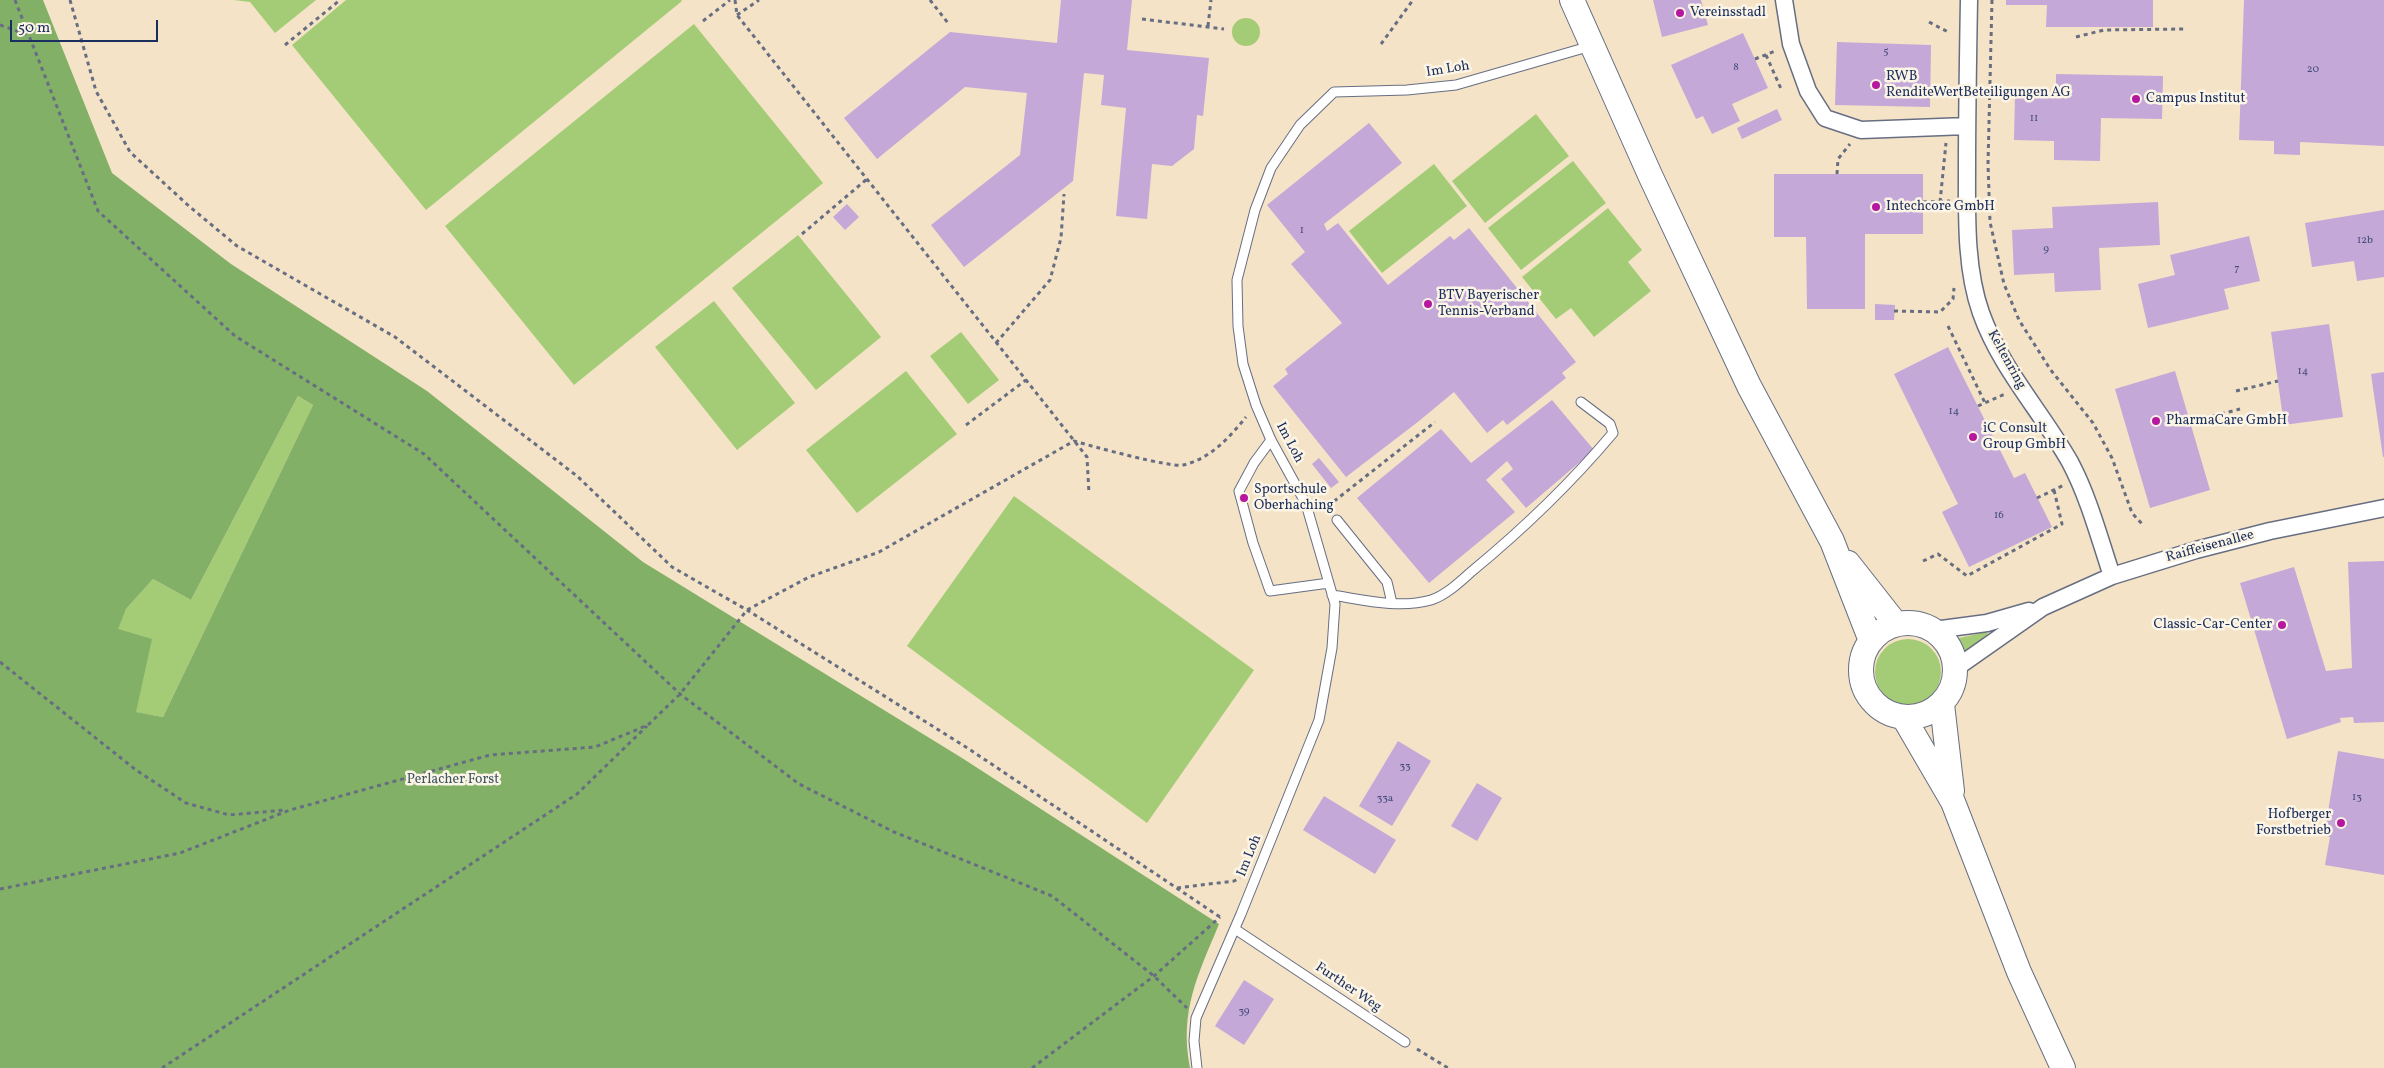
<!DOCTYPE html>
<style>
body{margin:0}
#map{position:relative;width:2384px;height:1068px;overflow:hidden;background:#f4e3c6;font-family:Vollkorn,serif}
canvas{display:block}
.scale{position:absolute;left:10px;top:20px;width:148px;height:22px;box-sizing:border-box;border:2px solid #1b2f5e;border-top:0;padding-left:6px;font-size:15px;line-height:18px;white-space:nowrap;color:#1b2f5e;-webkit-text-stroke:4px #fcf5e5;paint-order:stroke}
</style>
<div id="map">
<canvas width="2384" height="1068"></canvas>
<div class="scale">50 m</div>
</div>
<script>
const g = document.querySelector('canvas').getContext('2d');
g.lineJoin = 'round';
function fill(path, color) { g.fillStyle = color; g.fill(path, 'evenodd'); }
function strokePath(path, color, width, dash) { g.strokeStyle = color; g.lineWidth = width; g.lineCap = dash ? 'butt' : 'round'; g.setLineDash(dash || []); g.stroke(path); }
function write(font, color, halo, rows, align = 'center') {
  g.font = font + ' Vollkorn,serif'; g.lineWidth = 5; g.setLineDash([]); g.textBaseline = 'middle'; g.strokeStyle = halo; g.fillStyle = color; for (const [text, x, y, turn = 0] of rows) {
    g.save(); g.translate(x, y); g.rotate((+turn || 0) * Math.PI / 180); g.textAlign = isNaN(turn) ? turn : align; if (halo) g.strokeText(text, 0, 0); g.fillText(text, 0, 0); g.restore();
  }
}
fill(new Path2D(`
 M234,0H316L275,33L250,2Z
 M346,0H681L682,1L426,210L292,45Z
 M1232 32a14 14 0 1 1 28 0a14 14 0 1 1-28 0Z
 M694,24L823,183L574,385L445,226Z
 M1536,114L1569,156L1485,223L1452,181Z
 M1573,161L1606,203L1521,270L1488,228Z
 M1434,164L1467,206L1382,273L1349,231Z
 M1608,208L1642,250L1628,262L1651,291L1594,337L1571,308L1556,319L1522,277Z
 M798,235L881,337L816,390L732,288Z
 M714,301L795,403L737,450L655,347Z
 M961,332L999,380L968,404L930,356Z
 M906,371L957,434L857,513L806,450Z
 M298,396L313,405L163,717L135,712L117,629L126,609L153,579L191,600Z
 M1014,496L1254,670L1147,823L907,646Z
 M1986,632L1988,634L1967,651L1962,650L1958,642L1959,638Z
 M1875 672a33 33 0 1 1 66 0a33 33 0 1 1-66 0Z`), '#a4cc76');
fill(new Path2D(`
 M0,0H43L112,173L231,264L427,391L643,562L962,758L1219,924C1198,975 1179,1011 1190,1068H0ZM298,396L313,405L163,717L136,712L152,639L118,629L126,609L153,579L191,600Z`), '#83b067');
fill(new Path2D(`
 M1061,0H1132L1127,50L1209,58L1203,116L1197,115L1194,149L1172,166L1152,164L1147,219L1116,216L1126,108L1101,105L1104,75L1084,73L1073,181L964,267L931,225L1020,155L1027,93L965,87L877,159L844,118L950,32L1057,43Z
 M1653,0H1701L1708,25L1662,37Z
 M2006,0H2153V27H2046L2047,5H2006Z
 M2244,0H2384V146L2300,142V155L2274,154V141L2239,140Z
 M1743,33L1768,88L1732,104L1740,121L1712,134L1703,116L1696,119L1671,65Z
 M1837,42L1931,45L1930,107L1835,105Z
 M2056,74L2163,76L2162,119L2101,118L2100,161L2054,160V141L2014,140L2015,95L2056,96Z
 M1777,109L1782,120L1742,139L1737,128Z
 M1369,123L1402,163L1324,224L1327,231L1338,223L1388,285L1450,236L1454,240L1469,228L1576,362L1562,373L1566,378L1507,425L1503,420L1487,433L1454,392L1419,421L1346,477L1273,386L1288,374L1285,369L1342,323L1291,264L1305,252L1267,205Z
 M1774,174H1923V234H1865V309H1807L1806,237H1774Z
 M2158,202L2160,245L2099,248L2101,290L2055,292L2054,273L2014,275L2012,230L2053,228L2052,207Z
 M847,204L859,217L845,230L833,217Z
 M2384,210V277L2357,281L2354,261L2312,267L2305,223Z
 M2249,236L2260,281L2224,289L2229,309L2148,328L2138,284L2175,275L2170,255Z
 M1875,304L1895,305L1894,320H1875Z
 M2329,324L2343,417L2284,425L2271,332Z
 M1948,347L2014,478L2025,473L2052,527L1969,567L1942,512L1958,504L1894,374Z
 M2175,371L2210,490L2150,508L2115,389Z
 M2384,372V457H2383L2371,374Z
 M1552,400L1594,450L1526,508L1501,479L1513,469L1507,461L1486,480L1515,512L1429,583L1357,498L1441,429L1471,463Z
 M1319,458L1339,482L1331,488L1312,464Z
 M2384,561V722L2354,723L2353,717L2340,718L2341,722L2287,739L2240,583L2294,567L2326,671L2352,668L2348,562Z
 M1398,741L1431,761L1392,826L1359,806Z
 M2338,751L2384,759V875L2325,865L2330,837L2324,836Z
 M1477,783L1502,798L1477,841L1451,826Z
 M1324,796L1396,840L1375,874L1303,830Z
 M1244,980L1274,999L1244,1045L1215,1026Z`), '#c4a8d8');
const service = new Path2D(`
 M1271,440L1254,463L1239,491L1253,543L1270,591L1329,583
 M1337,520L1387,582L1392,603
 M1332,595C1364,600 1399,609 1431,600C1446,595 1460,582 1471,572C1522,530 1571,483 1613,433L1610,424L1581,402
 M1235,929L1405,1042
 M1197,1068L1194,1041L1196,1018L1241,914L1319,720L1332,648L1335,604L1308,511L1305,502L1271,440L1256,405L1243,364L1238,326L1237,280L1255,210L1271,168L1300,125L1334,92L1407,90L1456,85L1591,46`);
const minor = new Path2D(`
 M1784,0L1791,44L1808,91L1825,118L1861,130L1967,126
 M1969,0C1968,56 1967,111 1967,166C1967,214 1965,268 1981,313C2001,369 2041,411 2070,462C2089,498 2099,537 2112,576
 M1934,630L1987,623L2029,611
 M1956,668L2043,607L2112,576L2196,550L2270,531L2384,508`);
const secondary = new Path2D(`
 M1572,0L1650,175L1749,386L1832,541L1871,641
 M1848,563L1896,624
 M1861 670a47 47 0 1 1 94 0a47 47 0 1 1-94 0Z
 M1942,704L1952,791
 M1904,718L1953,802L2019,972L2063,1068`);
strokePath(service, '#676e82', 11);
strokePath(minor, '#676e82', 19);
strokePath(secondary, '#676e82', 26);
strokePath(new Path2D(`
 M15,0L98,211L235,336L424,454L680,694L799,784L894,832L1052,896L1154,976L1187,1008
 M70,0L96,91L130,152L190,207L237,246L395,337L577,476L672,567L747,610L969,749L1223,919
 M735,0L737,15L1087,457L1089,494
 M930,0L948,23
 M1992,0L1988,164L1990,222L2004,284L2019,320L2050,369L2093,423L2112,458L2132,513L2143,525
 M737,15L759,0
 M1142,19L1224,29
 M703,21L730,0
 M1929,22L1950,33
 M0,25L28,35
 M1208,26L1211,0
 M2076,37L2104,30L2185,29
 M1381,44L1413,0
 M285,45L340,0
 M1766,55L1782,91
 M1755,59L1775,51
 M1837,174L1838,159L1850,144
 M1923,202L1950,201
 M1940,202L1946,143
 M802,234L867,179
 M1894,311L1940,312L1953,299L1954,288
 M1948,326L1985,403
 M996,343L1050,280L1061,238L1064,194
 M2236,391L2278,381
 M1978,406L2005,394
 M2190,422L2240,409
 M966,425L1026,380
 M2037,498L2064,485
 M1320,508L1328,506L1435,422
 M1923,561L1938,554L1967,576L2062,524L2054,490
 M0,662L136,770L186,803L229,815L285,810
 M1177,888L1234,881L1240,878
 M0,889L180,853L290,810L490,755L595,747L648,725L680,694L747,610L809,577L879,552L1074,441C1091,446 1171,468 1183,465C1210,459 1229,438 1246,417
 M1417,1049L1448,1068
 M162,1068L577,794L647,726
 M1032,1068L1154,976L1220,917`), '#676e82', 3, [4, 4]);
strokePath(service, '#fff', 9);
strokePath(minor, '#fff', 16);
strokePath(secondary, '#fff', 24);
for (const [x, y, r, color] of [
 [1680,13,5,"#b5179e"],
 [1876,85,5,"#b5179e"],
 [2136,99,5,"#b5179e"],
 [1876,207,5,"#b5179e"],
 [1428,304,5,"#b5179e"],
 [2156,421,5,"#b5179e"],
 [1973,437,5,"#b5179e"],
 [1244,498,5,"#b5179e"],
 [2282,625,5,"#b5179e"],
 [2341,823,5,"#b5179e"]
]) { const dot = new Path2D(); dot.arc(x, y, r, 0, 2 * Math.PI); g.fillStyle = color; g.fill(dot); strokePath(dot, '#fcf5e5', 2); }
write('11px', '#454d7c', null, [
 ["5",1886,52],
 ["8",1736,68],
 ["20",2313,70],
 ["11",2034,119],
 ["1",1302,231],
 ["12b",2365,241],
 ["9",2046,250],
 ["7",2237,269],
 ["14",2303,372],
 ["14",1954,412],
 ["16",1999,516],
 ["33",1405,767],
 ["13",2357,798],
 ["33a",1385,799],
 ["39",1244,1012]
]);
write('14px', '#1b2f5e', '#fcf5e5', [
 ["Vereinsstadl",1690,13],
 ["RWB",1886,77],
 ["RenditeWertBeteiligungen AG",1886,93],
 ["Campus Institut",2146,99],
 ["Intechcore GmbH",1886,207],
 ["BTV Bayerischer",1438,296],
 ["Tennis-Verband",1438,312],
 ["PharmaCare GmbH",2166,421],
 ["iC Consult",1983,429],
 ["Group GmbH",1983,445],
 ["Sportschule",1254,490],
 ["Oberhaching",1254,506],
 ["Classic-Car-Center",2272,625,"right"],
 ["Hofberger",2331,815,"right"],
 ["Forstbetrieb",2331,831,"right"]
], 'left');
write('14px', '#1b2f5e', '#fcf5e5', [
 ["Im Loh",1448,70,-9],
 ["Keltenring",2006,360,61],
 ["Im Loh",1289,443,62],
 ["Raiffeisenallee",2210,547,-15],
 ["Im Loh",1250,856,-68],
 ["Further Weg",1348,988,34]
]);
write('14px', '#3d5664', '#fcf5e5', [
 ["Perlacher Forst",453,780]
]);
</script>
